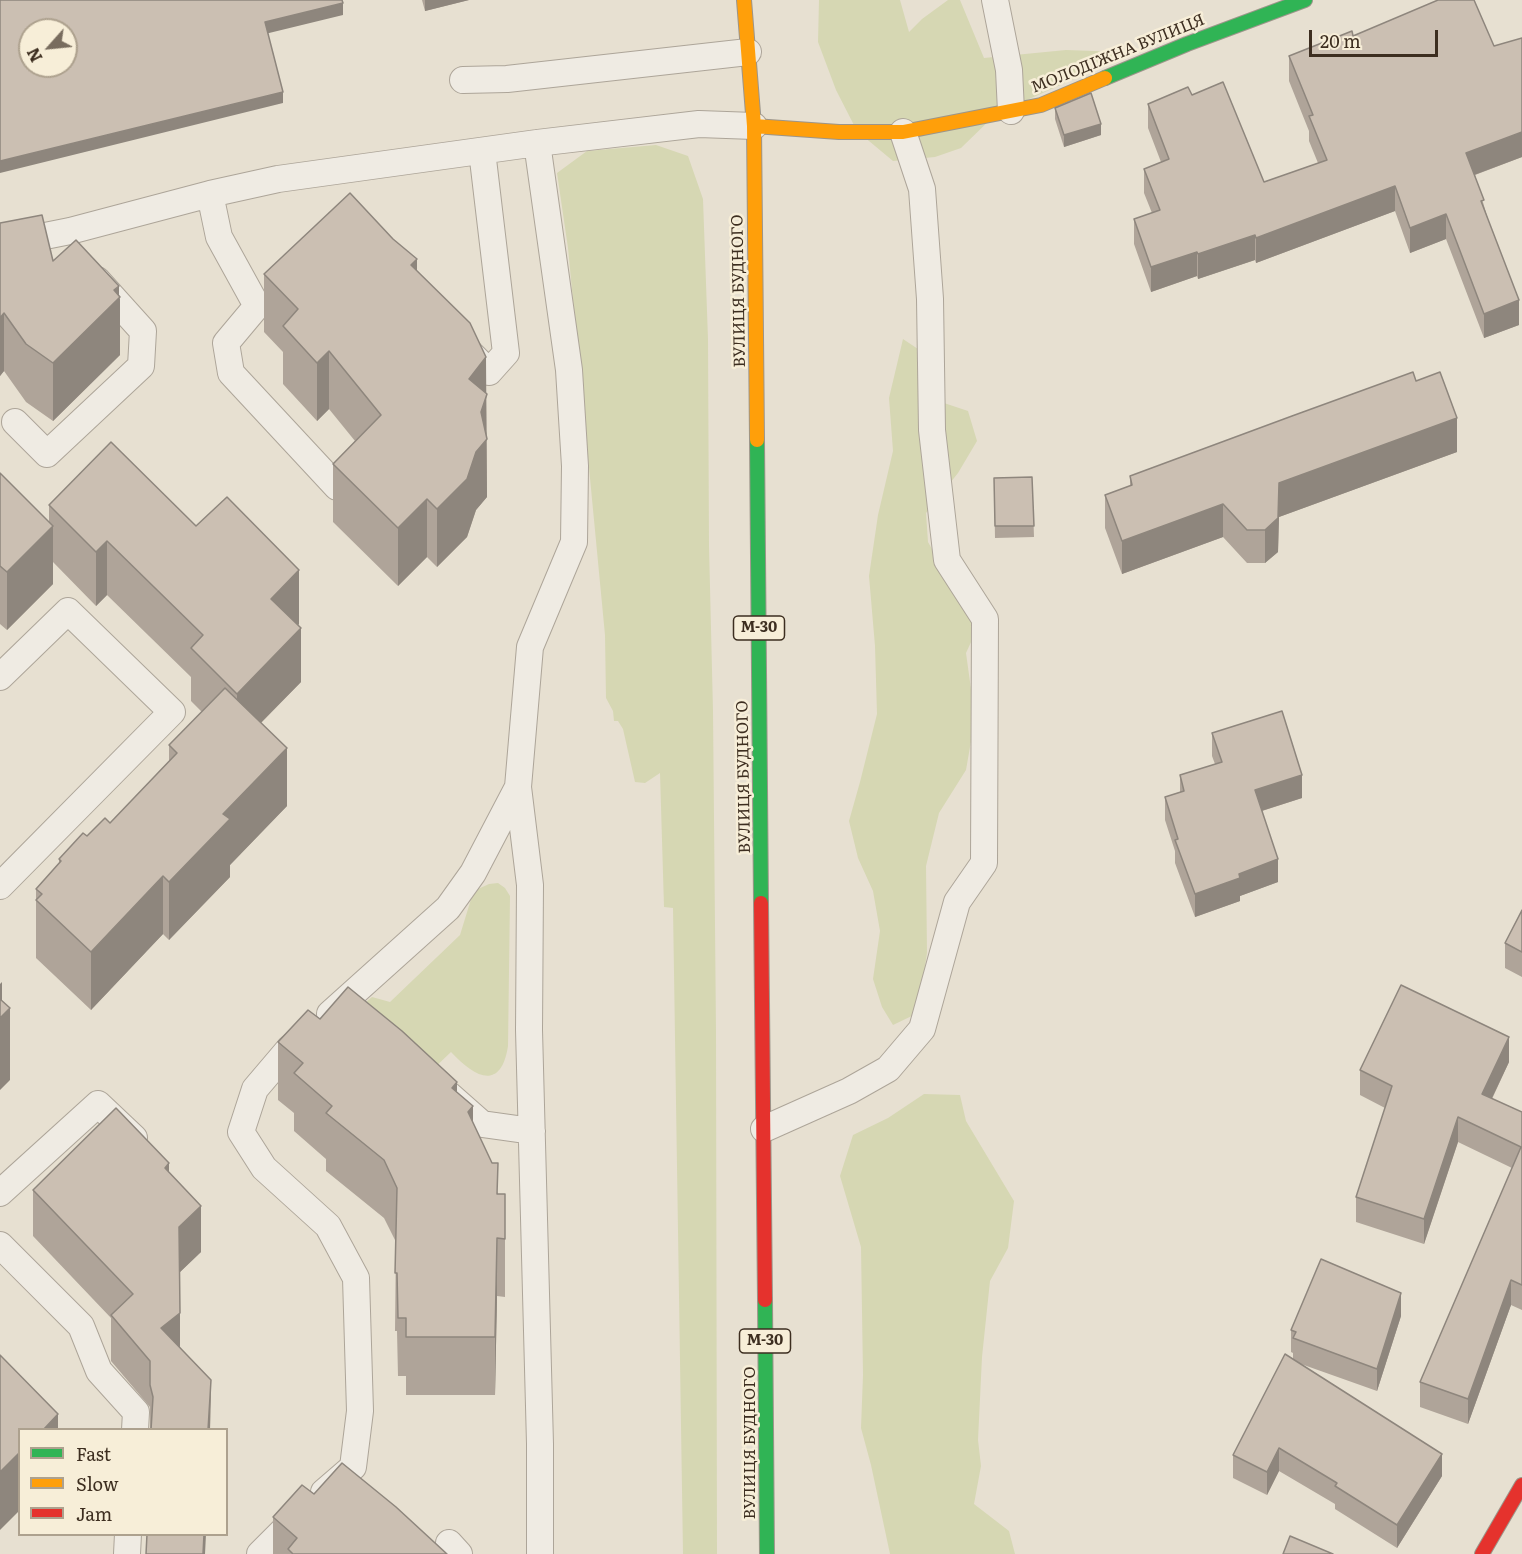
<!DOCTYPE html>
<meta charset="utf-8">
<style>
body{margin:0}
#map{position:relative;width:1522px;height:1554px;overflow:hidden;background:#e7e0d1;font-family:Literata,serif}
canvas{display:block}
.legend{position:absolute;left:18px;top:1428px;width:210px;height:108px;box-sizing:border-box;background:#f7eed8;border:2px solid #ada18e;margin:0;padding:8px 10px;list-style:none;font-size:18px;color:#3d2e20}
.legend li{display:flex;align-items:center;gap:12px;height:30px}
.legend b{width:30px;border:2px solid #ada18e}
.north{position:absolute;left:18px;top:18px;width:60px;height:60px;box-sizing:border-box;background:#f7eed8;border:2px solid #ada18e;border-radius:50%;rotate:243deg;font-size:16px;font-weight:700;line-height:24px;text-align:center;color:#3d2e20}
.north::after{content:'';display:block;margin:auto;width:21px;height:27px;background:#786c5e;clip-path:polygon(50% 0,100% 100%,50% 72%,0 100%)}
.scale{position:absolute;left:1309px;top:30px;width:129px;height:27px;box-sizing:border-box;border:3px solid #3d2e20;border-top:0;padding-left:8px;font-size:18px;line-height:21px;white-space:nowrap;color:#3d2e20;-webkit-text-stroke:4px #f7eed8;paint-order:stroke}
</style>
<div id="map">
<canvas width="1522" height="1554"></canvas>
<ul class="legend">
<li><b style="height:8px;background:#30b455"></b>Fast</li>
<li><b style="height:8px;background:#ff9f0a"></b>Slow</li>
<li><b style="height:8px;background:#e5322d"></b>Jam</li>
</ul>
<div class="north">N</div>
<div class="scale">20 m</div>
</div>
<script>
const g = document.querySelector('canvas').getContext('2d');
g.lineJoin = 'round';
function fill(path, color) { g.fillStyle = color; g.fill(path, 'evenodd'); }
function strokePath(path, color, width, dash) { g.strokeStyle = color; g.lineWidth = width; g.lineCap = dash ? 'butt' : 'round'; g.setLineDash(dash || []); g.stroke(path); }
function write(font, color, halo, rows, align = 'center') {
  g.font = font + ' Literata,serif'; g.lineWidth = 5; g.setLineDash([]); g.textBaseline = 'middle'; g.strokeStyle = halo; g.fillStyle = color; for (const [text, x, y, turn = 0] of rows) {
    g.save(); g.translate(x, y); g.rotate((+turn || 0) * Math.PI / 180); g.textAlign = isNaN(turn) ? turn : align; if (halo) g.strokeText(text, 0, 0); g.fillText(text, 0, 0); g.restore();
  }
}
fill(new Path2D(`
 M819,0H900L909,32L922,19L948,0H960L984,58L1066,50L1122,52L1087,73L996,114L961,148L935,157L893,161L857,131L836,90L818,42Z
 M656,145L688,156L703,199L708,339L709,546L713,711L716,1032L717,1554H683L673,908L664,907L660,773L645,783L635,782L623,729L618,721H614L613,711L606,698L605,635L568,248L557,173L587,151Z
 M903,339L924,353L923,396L968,411L977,441L958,473L926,513L928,542L977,629L966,653L975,718L966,770L939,813L926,866L927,953L918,1013L893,1025L882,1007L873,979L880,931L873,891L858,858L849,821L860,782L877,714L875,646L869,576L878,515L893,451L889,398Z
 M498,883L505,888L510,896L508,1046C501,1092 474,1077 451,1052L408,1093L361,1006L372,997L390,1002L460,935L472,896L478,889L489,884Z
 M924,1094L960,1095L966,1121L1014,1201L1008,1248L990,1281L982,1357L978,1440L981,1466L974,1504L1009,1531L1015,1554H890L871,1465L861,1428L863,1375L861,1247L840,1176L853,1135L888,1118Z`), '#d6d7b3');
const lane = new Path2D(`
 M995,0L1009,70L1011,111
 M463,80L507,79L748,52
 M537,143L569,370L575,466L574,542L530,647L518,787L530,885L529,1030L540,1444V1554
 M210,194L219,237L257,306L226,343L231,373L337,487
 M0,245L70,231L210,194L278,179L537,143L699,124L754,126
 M461,344L489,372L506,353L482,151
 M15,422L47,454L141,366L143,331L97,280
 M0,677L68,611L172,712L0,886
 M330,1014L448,908L473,873L518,787
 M302,1038L289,1049L255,1089L241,1132L264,1168L328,1226L356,1278L360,1411L353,1467L324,1492
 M448,1094L482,1124L532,1131
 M764,1129L849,1091L888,1069L922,1029L957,902L984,863L985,619L947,560L932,430L930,299L922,189L903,132
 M0,1193L98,1104L134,1138
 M0,1245L81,1326L99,1371L136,1412L135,1430
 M449,1543L459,1554
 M127,1554L128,1534
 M260,1554L297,1517`);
const fast = new Path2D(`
 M1105,78L1187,44L1305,0
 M757,440L761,903
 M765,1300L767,1554`);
const slow = new Path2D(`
 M744,0L754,126L757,440
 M754,126L839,132H903L1041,105L1105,78`);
const jam = new Path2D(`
 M761,903L765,1300
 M1482,1554L1522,1485`);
strokePath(lane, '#ada599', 28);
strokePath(fast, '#9c958a', 16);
strokePath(slow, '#9c958a', 16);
strokePath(jam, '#9c958a', 16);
strokePath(lane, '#efebe3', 26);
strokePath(fast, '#30b455', 14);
strokePath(slow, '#ff9f0a', 14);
strokePath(jam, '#e5322d', 14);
fill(new Path2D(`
 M422,0H469L425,11Z
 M1353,36L1494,46L1522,38V157L1475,175L1519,325L1484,338L1446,239L1410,253L1395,211L1256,263L1255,260L1198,279L1197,276L1151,292L1134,244V219L1152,213L1144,193V169L1161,162L1148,128V104L1192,95L1264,182L1318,163L1309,141V131L1289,81V56Z
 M1055,108L1101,135L1064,147L1055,119Z
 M0,223L53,261L119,295L120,355L53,421L26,402L4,371L0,376Z
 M417,271L486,394L487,497L476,510L467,537L437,567L427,557L398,586L333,522V464L355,441L329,409L317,421L283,384V352L264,332V274Z
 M1416,381L1457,452L1279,517L1278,552L1265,563H1247L1223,537L1122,574L1105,528V495L1130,486V476Z
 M0,473L49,522V505L196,526L299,624L298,625L301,682L261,723L287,806L230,865V877L169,940L163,934L91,1010L36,958V889L59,864V859L87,836L110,823L169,761V745L202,712L191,701V677L107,595L96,606L53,562V584L7,630L0,624Z
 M1032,477L1034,537L995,538L994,478Z
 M1212,733L1302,798L1262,811L1278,882L1240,896V901L1195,917L1175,863V851L1165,820V797L1180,792V775L1215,764L1212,756Z
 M1522,910V977L1505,968V943Z
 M320,1019L457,1092L473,1123L498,1194H505V1297L497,1296L495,1395H406V1376H398L397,1331H395L396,1242L384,1218L326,1171V1159L294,1131V1113L278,1100V1042Z
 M1509,1062L1492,1099L1522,1112V1310L1511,1305L1468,1424L1420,1407V1382L1512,1168L1458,1142L1424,1244L1356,1222V1197L1385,1108L1360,1095V1070Z
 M169,1173L201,1252L179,1273L180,1348L211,1380L210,1430H150V1407L111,1361V1318L33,1236V1190Z
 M1401,1316L1377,1391L1301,1364L1442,1476L1397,1548L1335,1509V1504L1279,1471L1267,1495L1233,1478V1455L1293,1359V1353L1291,1352V1330Z
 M314,1494L447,1554H273V1517Z`), '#afa499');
fill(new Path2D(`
 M425,0H469L425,11Z
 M343,3V15L265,34V22Z
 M283,92V103L0,173V161Z
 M1101,124V135L1064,147V135Z
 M1522,132V157L1466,178V153Z
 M1395,186V211L1256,263V238Z
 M1446,214V239L1410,253V228Z
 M1255,235V260L1198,279V254Z
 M1197,252V276L1151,292V267Z
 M417,259V317L411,265Z
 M119,286V299L120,297V355L53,421V363L114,290Z
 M1519,300V325L1484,338V314Z
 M4,313V371L0,376V318Z
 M329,351V409L317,421V363Z
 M486,357L487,497L476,510L467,537L437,567V509L469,379Z
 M1457,418V452L1279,517L1278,552L1265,563V530L1279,483Z
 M427,499V557L398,586V528Z
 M1223,504V537L1122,574V541Z
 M53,526V584L7,630V572Z
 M107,541V595L96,606V552Z
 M299,570V624L271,652V599Z
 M301,628V682L237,747V694Z
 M287,748V806L230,865V877L169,940V882L223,814Z
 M1302,775V798L1255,813V790Z
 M1278,859V882L1240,896V901L1195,917V894L1239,874Z
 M163,876V934L91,1010V952Z
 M2,982V1016L10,1008V1080L0,1090V984Z
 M1509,1037V1062L1482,1119V1094Z
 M457,1082V1140L452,1088Z
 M473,1106V1164L468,1112Z
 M1458,1117V1142L1424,1244V1219Z
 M169,1163V1210L165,1168Z
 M201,1206V1252L179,1273V1227Z
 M497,1238V1296L495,1395V1337Z
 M1511,1280V1305L1468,1424V1399Z
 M1401,1293V1316L1377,1391V1369Z
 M180,1313V1359L161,1328Z
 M211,1380L210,1430H208Z
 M58,1414V1430H43Z
 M1279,1448V1471L1267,1495V1472Z
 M20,1452V1510L0,1530V1472Z
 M1442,1454V1476L1397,1548V1525Z
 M204,1534H206L205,1554H203Z`), '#8e867d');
const building = new Path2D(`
 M0,0H342L343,3L265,22L283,92L0,161ZM30,30H66V66H30Z
 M1438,0H1474L1494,46L1522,38V132L1466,153L1484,200L1481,201L1519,300L1484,314L1446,214L1410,228L1395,186L1256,238L1255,235L1198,254L1197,252L1151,267L1134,219L1160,210L1144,169L1169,159L1148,104L1188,87L1192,95L1223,82L1264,182L1327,160L1309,116L1313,115L1289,56L1352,31L1353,36Z
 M1091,93L1101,124L1064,135L1055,108Z
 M350,193L393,239L417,259L411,265L470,323L486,357L469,379L487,394L481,412L487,439L476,452L467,479L437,509L427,499L398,528L333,464L381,415L329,351L317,363L283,326L298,309L264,274Z
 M42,215L53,261L76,240L119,286L114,290L120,297L53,363L26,344L4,313L0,318V223Z
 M1413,372L1416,381L1440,372L1457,418L1279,483L1278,518L1265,530H1247L1223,504L1122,541L1105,495L1132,485L1130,476L1292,416Z
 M111,442L196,526L227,497L299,570L271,599L301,628L237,694L191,648L203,635L107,541L96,552L49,505Z
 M0,473L53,526L7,572L0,566Z
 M1032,477L1034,526H995L994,478Z
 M225,688L287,748L223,814L230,819L169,882L163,876L91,952L36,900L42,894L36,889L61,861L59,859L83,833L87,836L105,818L110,823L177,753L169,745Z
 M1282,711L1302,775L1255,790L1278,859L1239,874L1240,878L1195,894L1175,840L1178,839L1165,797L1184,791L1180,775L1222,762L1212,733Z
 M1522,910V952L1505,943Z
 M1401,985L1509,1037L1482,1094L1522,1112V1285L1511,1280L1468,1399L1420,1382L1521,1147L1458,1117L1424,1219L1356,1197L1392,1086L1360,1070Z
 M348,987L402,1031L457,1082L452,1088L473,1106L468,1112L492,1163H498L497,1194H505V1239L497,1238L495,1337H406V1318H398L397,1273H395L397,1188L384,1160L326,1113L332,1106L294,1073L303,1063L278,1042L308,1010L320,1019Z
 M0,999L10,1008L0,1018Z
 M116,1108L169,1163L165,1168L201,1206L179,1227L180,1313L161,1328L211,1380L208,1430H151L153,1397L150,1385V1361L111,1315L133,1294L33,1190Z
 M1321,1259L1401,1293L1377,1369L1293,1338L1296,1332L1291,1330Z
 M1285,1354L1442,1454L1397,1525L1335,1486L1337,1483L1279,1448L1267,1472L1233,1455Z
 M0,1355L58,1414L43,1430H20V1452L0,1472Z
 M342,1463L396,1507L447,1554H293L288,1549L297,1538L273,1517L302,1485L314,1494Z
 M147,1534H204L203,1554H146Z
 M1290,1536L1333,1554H1283Z`);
fill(building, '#cbbfb2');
strokePath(building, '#8e867d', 1.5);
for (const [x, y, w] of [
 [759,628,51],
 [765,1341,51]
]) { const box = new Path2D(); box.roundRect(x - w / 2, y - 12, w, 24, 4.5); g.fillStyle = '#f7eed8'; g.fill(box); strokePath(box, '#3d2e20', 1.5); }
write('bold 15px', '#3d2e20', null, [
 ["М-30",759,628],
 ["М-30",765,1341]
]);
write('16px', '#3d2e20', '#f7eed8', [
 ["МОЛОДІЖНА ВУЛИЦЯ",1118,54,-22],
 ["ВУЛИЦЯ БУДНОГО",739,291,-91],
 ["ВУЛИЦЯ БУДНОГО",744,777,-91],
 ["ВУЛИЦЯ БУДНОГО",750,1443,-90]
]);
</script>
